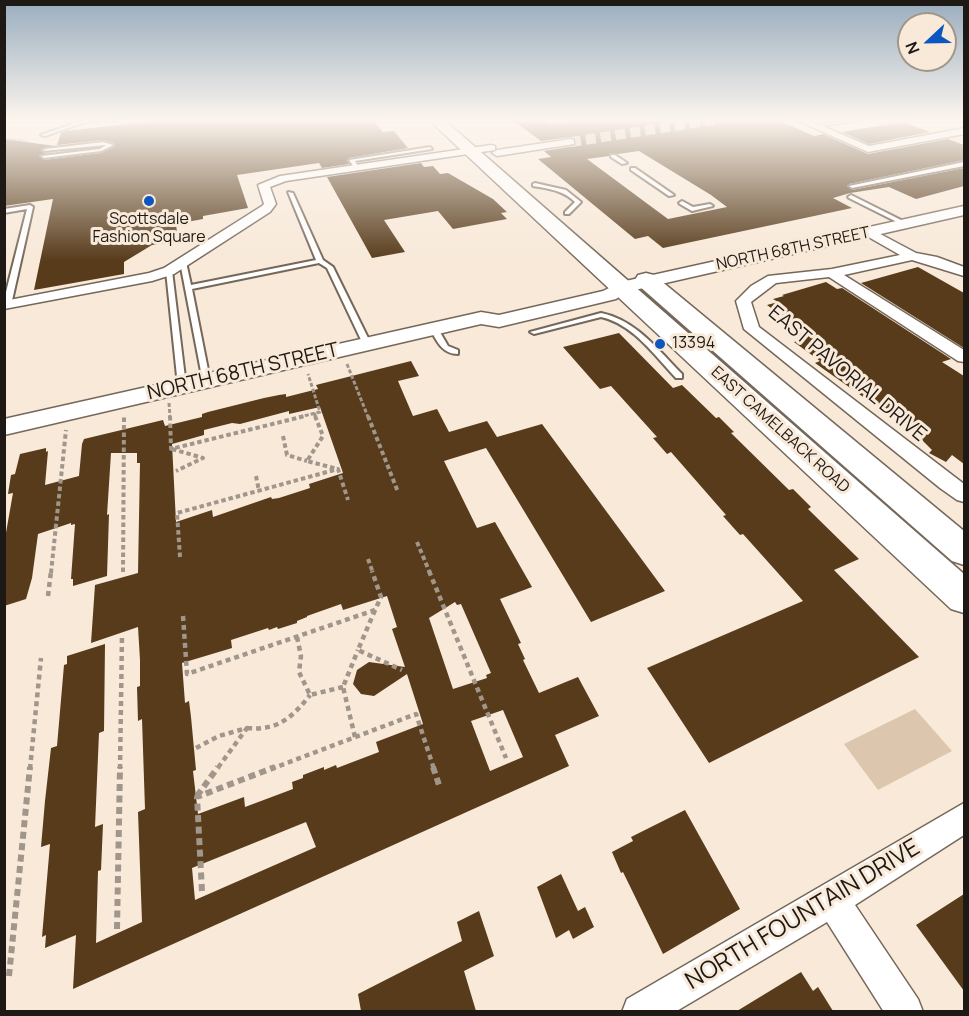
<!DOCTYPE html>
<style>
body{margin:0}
#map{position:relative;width:969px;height:1016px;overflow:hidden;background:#f8e9d9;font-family:Manrope,sans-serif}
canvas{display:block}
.frame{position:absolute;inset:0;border:6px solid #1e1914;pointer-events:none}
.north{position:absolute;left:897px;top:12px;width:60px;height:60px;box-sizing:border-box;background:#f8e9d9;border:2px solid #a1968a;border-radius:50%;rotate:248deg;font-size:16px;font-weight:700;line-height:24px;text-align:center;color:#1e1914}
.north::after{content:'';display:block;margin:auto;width:21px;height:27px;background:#0d56c0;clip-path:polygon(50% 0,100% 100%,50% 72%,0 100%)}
</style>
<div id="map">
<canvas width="969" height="1016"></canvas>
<div class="frame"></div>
<div class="north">N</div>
</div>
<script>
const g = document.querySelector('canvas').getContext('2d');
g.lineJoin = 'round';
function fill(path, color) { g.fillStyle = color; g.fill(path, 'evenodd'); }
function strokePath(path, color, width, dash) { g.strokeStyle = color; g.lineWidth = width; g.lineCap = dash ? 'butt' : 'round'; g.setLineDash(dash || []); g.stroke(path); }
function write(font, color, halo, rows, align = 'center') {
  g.font = font + ' Manrope,sans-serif'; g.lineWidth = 6; g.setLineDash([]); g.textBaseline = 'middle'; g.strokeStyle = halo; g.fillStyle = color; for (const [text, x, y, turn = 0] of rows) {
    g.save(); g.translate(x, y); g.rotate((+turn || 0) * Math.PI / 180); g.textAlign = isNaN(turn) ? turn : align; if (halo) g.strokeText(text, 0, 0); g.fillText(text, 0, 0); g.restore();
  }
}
fill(new Path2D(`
 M915,709L952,751L878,790L844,744Z`), '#ddc6ae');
fill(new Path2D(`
 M171,119H372L383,132L394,131L408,148L349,158L347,160L349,164L322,168L319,163L237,175L248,208L203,216V219L176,224L178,241L152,245L124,262V274L34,290L53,199L4,206V139L55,146L41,149L43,153L53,152L39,155L44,160L101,153L115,146L114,143L103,140L57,145L61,133L66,131Z
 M511,119H541L549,124L585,119H776L814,136L823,134L868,154L948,139L964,145V160L849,184L847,186L852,190L964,168V186L916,199L889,187L850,193L833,198L852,208L663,248L648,236L635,239L538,159L551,157L544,151L574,146L576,139L571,137L541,141ZM639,151L711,195L727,207L668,219L587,159L609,156L611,153L618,154Z
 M903,122L930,132L869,144L842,132Z
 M421,163L424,167L433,166L440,174L448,173L493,199L507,212L501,213L507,219L453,229L438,211L384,220L405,252L372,258L327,177Z
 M918,267L964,293V348L861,283Z
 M826,282L837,289L842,288L951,359L942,362L964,376V464L952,455L946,462L929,453L932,450L897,415L894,416L880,405L876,406L815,363L820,361L794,342L803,339L797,335L805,333L767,305L778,302L773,299L784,296L782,295Z
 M619,333L673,388L682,385L716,418L719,417L734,432L731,433L789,490L793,489L811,507L808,509L859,559L834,570L919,657L709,763L647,668L803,601L743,534L740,535L723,516L726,515L671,452L667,454L653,438L657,437L611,386L600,389L563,347Z
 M411,361L419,376L398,381L413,416L437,409L449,432L487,421L497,437L542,424L665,591L591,622L486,448L444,461L477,528L495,522L532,587L500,599L521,643L518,644L525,659L523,660L539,693L578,677L599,716L555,735L569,766L73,989L76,935L45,948L46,935L42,937L50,844L41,847L45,801L51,748L57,746L64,665L67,664V656L105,644L104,731L99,733L95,827L103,824L101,870L98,871L96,943L142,922L138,812L145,809L142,719L138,721L137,687L140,686V660L138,627L91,643L95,585L138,573L140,463H137V453H111L107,515L109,514L107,576L73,586V579H71L75,524L71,525V523L38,534L32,578L26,599L4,606V544L13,493L8,494L11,475L15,474L20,454L46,448V452L48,451L45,485L79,476L82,444L84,439L163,420L165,426L202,417V414L208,412L264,398L279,395L286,394V397L318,389L316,385ZM320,407L343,473L309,484L310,488L279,498L272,499L271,497L213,517L212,510L176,522L172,444L204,435V430L232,423L240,424L289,411V414ZM387,596L397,627L392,629L405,667L369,662L357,670L353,684L361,694L374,696L407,674L423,724L376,742L379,752L337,768L336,765L324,770V767L303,775V778L292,782L293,789L245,807L244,797L198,814L193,771L196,770L191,717L189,701L185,703L182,663L232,648L231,640L268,628L269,630L277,627L278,629L297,623V621L307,617V616L341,604L343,610ZM455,602L457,605L461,604L491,673L486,675L487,678L453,689L429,618ZM503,710L523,757L490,771L471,721ZM306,822L316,847L195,900L192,868Z
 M685,810L740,909L663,954L623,872L621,873L612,852L633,841L631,837Z
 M561,874L578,911L585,907L594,927L573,939L569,930L556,938L537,887Z
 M964,894V991L916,925Z
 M479,911L494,956L464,971L476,1011H361L358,994L462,941L457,922Z
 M801,972L813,991L818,987L833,1011H737Z`), '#573b1b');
strokePath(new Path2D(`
 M571,142L720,119`), '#d7cabb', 10, [10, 5]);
const service = new Path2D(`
 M115,119L85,122L45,136L41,135L84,120Z
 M853,119H863L816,127L814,126Z
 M103,142L113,145L101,151L44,158L41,156L100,149L106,145L43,151L45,149Z
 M430,147L432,149L355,161L359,168L356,170L349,160Z
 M611,155H615L627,163L622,164L611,157Z
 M964,162V166L852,188L849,186Z
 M631,168H635L674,195L669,196L631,170Z
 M535,183L566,190L581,202L569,214H565V212L575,202C563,190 549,189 533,186V184Z
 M288,192L293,193L323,260L333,267L371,344L367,346L363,344L327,268L319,263L192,289L210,380L206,383L203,382L180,262L183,260L186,262L191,285L316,260Z
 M851,195L907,223L908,224L903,225L849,198L848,197Z
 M682,201L693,207L710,204L713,206L692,211L680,204L679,203Z
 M30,205L33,207L11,305L7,307H4V300L27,209L4,213V209Z
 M169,269L172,271L186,386L182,389L178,386L166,271Z
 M601,313C636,320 658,350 682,374V378H676C655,356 633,324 601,317L534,334L530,332Z
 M431,327H437L448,346L458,350V354C442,354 437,341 430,329Z`);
const minor = new Path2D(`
 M794,119H806L869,146L964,128V134L868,152Z
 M571,139L574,140V144L497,156L492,153L497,150Z
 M491,145L495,146V150L286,181L270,187L276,204L270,212L174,274L152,281L4,309V301L149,273L164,268L262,206L264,204L258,185L280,176Z
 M869,228L916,253L937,257L964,267V276L912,260L844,275L964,350V362L958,361L829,277L776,283L751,302L759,327L964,484V502L957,500L940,488L744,329L736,301L751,286L768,276L832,269L900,255L865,235L863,232Z
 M964,803V835L855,905L918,999L923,1012H884L827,922L675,1012H622L627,999Z`);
const tertiary = new Path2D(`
 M964,206V215L626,292L616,299L499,327L481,324L4,435V419L481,312L499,315L603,291L621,282Z`);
const primary = new Path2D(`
 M428,119H443L964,574V613L951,609Z
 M646,273L654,275L964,531V565L952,561L638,285L635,280L638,275Z`);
strokePath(service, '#75685a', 4);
strokePath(minor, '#75685a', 3);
strokePath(tertiary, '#75685a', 3);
strokePath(primary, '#75685a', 3);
strokePath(new Path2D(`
 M4,138L27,141`), '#a1968b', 1.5, [2, 1.5]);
strokePath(new Path2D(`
 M347,364L368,417
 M169,403L170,417
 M314,413L316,417
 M299,417L320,412L308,374`), '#a1968b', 3, [4, 2]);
strokePath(new Path2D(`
 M170,416L171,449L305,416
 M315,416L323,436L307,461L338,469L348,500
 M368,416L398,492
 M283,436L287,455L307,461
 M172,449L203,458L176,471
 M256,476L259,491
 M417,542L430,573
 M180,557L177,513L338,469
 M368,559L373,573
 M123,572L124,417
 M51,573L66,430`), '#a1968b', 4, [4.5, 3]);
strokePath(new Path2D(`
 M429,571L506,758
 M48,596L51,571
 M375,610L358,650L402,670
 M183,616L187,674L375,610L381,597L372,571
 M297,637L301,656L299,672L310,695L343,687
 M247,728C277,731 292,718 310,695
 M355,737L343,687L358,650
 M196,748L219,736L247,728L217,769
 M30,769L41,658
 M120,769L122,636
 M271,769L416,714L434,769`), '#a1968b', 4.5, [5, 4]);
strokePath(new Path2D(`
 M433,767L440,788
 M197,796L218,767
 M202,891L197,797L275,767
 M117,929L120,767
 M9,976L30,767`), '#a1968b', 6, [7, 4.5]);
fill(service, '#fff');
fill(minor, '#fff');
fill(tertiary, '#fff');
fill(primary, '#fff');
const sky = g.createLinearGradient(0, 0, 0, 261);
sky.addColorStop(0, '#99adbe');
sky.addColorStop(0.46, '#fcf5ee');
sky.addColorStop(1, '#fcf5ee00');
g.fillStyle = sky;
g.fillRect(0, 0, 969, 261);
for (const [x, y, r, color] of [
 [149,201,6,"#0d56c0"],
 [660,344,6,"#0d56c0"]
]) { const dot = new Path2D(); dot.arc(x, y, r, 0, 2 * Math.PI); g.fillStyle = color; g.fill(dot); strokePath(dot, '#f8e9d9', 2); }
write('16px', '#1e1914', '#f8e9d9', [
 ["Scottsdale",149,220],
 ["Fashion Square",149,238],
 ["13394",672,344,"left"]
]);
write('16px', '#1e1914', '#f8e9d9', [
 ["NORTH 68TH STREET",793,249,-12],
 ["EAST CAMELBACK ROAD",780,430,42]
]);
write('20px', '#1e1914', '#f8e9d9', [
 ["NORTH 68TH STREET",243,372,-13],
 ["EAST PAVORIAL DRIVE",847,374,40]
]);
write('24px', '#1e1914', '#f8e9d9', [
 ["NORTH FOUNTAIN DRIVE",803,915,-31]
]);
</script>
